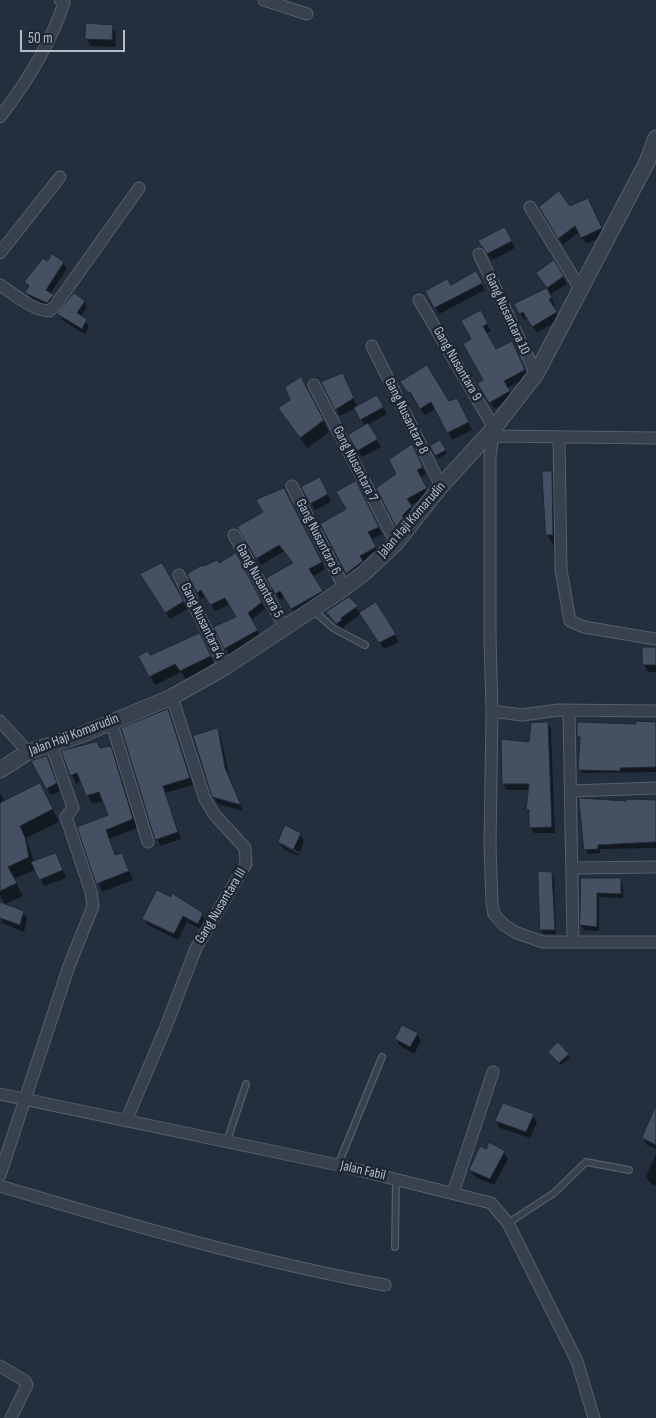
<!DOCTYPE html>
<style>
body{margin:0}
#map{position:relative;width:656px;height:1418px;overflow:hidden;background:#242f3e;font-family:"Sofia Sans Condensed",sans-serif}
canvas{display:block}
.scale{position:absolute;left:20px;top:30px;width:105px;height:22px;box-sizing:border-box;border:2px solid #b4bcc9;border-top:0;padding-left:6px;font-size:15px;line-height:18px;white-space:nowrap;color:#b4bcc9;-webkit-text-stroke:4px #1d2633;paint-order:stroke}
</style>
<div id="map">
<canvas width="656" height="1418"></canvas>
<div class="scale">50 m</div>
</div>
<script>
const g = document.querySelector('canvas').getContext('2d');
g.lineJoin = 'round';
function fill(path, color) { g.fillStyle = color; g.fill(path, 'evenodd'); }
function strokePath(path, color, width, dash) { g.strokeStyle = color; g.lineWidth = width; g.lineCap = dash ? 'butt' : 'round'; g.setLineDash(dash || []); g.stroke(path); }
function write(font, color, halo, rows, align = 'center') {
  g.font = font + ' "Sofia Sans Condensed",sans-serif'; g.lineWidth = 5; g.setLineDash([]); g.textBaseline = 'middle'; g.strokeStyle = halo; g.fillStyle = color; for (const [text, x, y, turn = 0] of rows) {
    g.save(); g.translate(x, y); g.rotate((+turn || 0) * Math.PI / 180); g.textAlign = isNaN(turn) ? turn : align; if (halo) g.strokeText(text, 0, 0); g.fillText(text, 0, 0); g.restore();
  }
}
fill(new Path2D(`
 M112,26L116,33L115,47L91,46L87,39Z
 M540,207H591L605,236L586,244L579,232L563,245Z
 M505,229L515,248L492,260L483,248Z
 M554,262L567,284L550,295L555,305L552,306L560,319L537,333L528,318L524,320L516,305L548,288L542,280Z
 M47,263H63L67,269L50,294L56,302L50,308L30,299L26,293L29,288L25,283Z
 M476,273L485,290L439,314L426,292L450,287Z
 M84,301L87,307L81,317L89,326L85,334L62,320L59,314Z
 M480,312L491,331L486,334L496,351L515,349L528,377L507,388L513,398L494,409L479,384L485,380L473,339Z
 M346,381L357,407L376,396L387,414L368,425L381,447L362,457L350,435L365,426L355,408L340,416L323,383Z
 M307,389L329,432L307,448L286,419Z
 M406,389L460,406L472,430L452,440L436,409L425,415Z
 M440,442L447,453L438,459L431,447Z
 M415,453L426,474L420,478L430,495L410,506L415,514L401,533L377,488L398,475Z
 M551,472L558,483L559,546L553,545L547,534Z
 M323,485L331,502L315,510L303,488Z
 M359,490L382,534L371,540L379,554L362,563L366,569L351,580L322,524L348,510Z
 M288,496L325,569L312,577L326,598L296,616L285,597L280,600L268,578L294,564L284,551L261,565L239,528Z
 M235,555L265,609L251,620L261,637L229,655L215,627L237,617L230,604L215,611L206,596L201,599L188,574L218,565Z
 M162,564L187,609L170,619L145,581Z
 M349,599L361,613L376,604L399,642L384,649L361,614L344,626L345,627L341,631L327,612Z
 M204,643L215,665L186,679L181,672L155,685L139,656L150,657Z
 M656,648V672H648L644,665Z
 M167,710L193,785L165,793L181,839L160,846L123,729Z
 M548,723L551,730L555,833H534L530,827V814L527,810L529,790H507L503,784L530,743Z
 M656,723V772L582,773L579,769L581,742L578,737V724Z
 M217,730L221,737L229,776L243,811L218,804L214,796Z
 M110,748L115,756L137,828L109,839L116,856L121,854L126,863L133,880L102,892L79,828L109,816L104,801L92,804L81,781L76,784L63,752Z
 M47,757L60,791L51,795L33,762Z
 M0,793L5,802L46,797L59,822L26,838L34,862H60L66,878L44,886L36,869L14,879L23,896L5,904L0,896Z
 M656,801V848L600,849V853L588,854L585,849L628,802Z
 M300,834L304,841L300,852L283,843V846L298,854L299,852L298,856L283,849L279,842Z
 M539,873H552L554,877L556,934H544L541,930Z
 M582,879L620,880L623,885V898L599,897V931L584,930L581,925Z
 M173,895L202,914L206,921L202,930L187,922L178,940L148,925L144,918Z
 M0,909L23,912L27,919L24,932L2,923Z
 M417,1034L421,1041L414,1054L400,1046L396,1039Z
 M552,1055H568L570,1058L561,1065Z
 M533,1115L537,1122L530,1138L500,1128L496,1121Z
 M656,1124V1149L647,1145L643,1138Z
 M486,1150L504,1152L508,1159L494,1185L475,1177L470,1170Z
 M656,1154V1186L650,1183L646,1176Z`), '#0007');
const building = new Path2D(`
 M86,23L113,25L112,40L85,39Z
 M559,191L570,206L588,198L602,228L581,238L575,226L558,239L539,207Z
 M505,227L512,241L487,254L478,241Z
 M52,254L64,262L46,290L54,295L47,303L25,293L29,286L24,282L43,258L47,261Z
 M554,260L564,276L547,288L536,273Z
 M476,271L483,283L434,308L425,291L447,279L451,285Z
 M547,288L552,298L549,299L557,312L532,327L523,312L519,314L514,304Z
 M74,293L85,301L77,313L87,319L82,329L57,314Z
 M481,310L488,324L483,326L496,349L512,341L525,370L504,381L510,391L489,403L477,383L483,380L463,344L471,339L461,321Z
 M427,365L449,401L457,398L469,422L447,433L431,402L420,409L410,392L408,393L400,382Z
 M343,373L354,398L335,410L321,382Z
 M301,377L324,420L300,438L278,408L290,400L285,387Z
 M377,395L384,407L360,420L354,408Z
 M368,423L378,439L357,451L348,435Z
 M440,440L446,450L435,456L430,446Z
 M412,444L423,467L417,470L427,488L407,499L412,506L402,516L404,518L396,527L376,488L396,474L389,460Z
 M542,471H552L553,535H546Z
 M320,477L328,494L310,504L301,487Z
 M356,481L379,527L368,532L376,547L360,556L363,561L346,574L320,524L346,509L336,492Z
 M284,488L322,562L309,569L323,591L291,609L280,591L275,594L266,578L293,563L279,545L256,559L237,527L263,512L256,500Z
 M236,553L262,602L248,613L258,630L224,649L213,627L236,617L225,598L210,605L201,590L197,593L187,574L202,565L204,566L217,560L219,563Z
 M162,563L184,601L165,613L140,574Z
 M349,597L358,606L341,618L342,620L336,624L326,612Z
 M376,602L396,634L379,643L359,613Z
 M200,633L211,656L180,671L175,664L149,677L138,656L148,651L150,655Z
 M642,647H656V665H643Z
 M168,709L190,778L163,786L178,832L155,840L121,728Z
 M635,721L656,722V767L620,768V771L578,770L580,737H577V722L636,724Z
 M548,722L552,827L529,828V810H526L529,784H502L501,739L529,742L531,723Z
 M218,728L225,768L241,805L212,797L193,736Z
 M97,742L100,748L111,746L133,819L106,830L115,855L122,853L129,871L96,884L77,827L108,815L99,792L86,796L77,773L70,776L61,751Z
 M47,756L57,783L46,789L31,761Z
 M40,783L53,809L20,826L25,837L29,857L8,867L17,883L0,891V803Z
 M579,798L626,801V799L656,800V842L598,845V849L584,850Z
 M285,825L301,833L293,850L278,842Z
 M56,853L63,870L39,880L31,862Z
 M538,871L552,872L555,930H540Z
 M581,878H621V894L597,893V927L580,925Z
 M157,890L171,897L172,893L203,913L198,924L183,916L174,934L142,919Z
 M0,902L24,911L20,925L0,918Z
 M402,1025L418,1033L410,1047L395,1039Z
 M558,1042L569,1054L559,1063L548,1052Z
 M503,1103L534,1114L526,1132L495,1121Z
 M656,1105V1145L642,1138Z
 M489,1142L505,1151L490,1179L469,1170L480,1146L486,1149Z`);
fill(building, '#455162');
strokePath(building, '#1f2835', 1);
const service = new Path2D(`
 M313,610L333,628L365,645
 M227,1141L246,1084
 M338,1165L382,1057
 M508,1223L554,1193L586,1162L629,1170
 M395,1247L396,1179`);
const minor = new Path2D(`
 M264,0L307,14
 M0,117C27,82 50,45 64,3L60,0
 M530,207L581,290
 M0,253L60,177
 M479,254L536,374
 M0,285C14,294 32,310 49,311L55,306L139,188
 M419,300L494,428L493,436L656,438
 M372,346L441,486
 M314,385L396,543
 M493,436L490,456V637L492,711L490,846L492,903L494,914L504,925L517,933L543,942H656
 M559,437L561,570L570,621L584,627L656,639
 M292,486L344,587
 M234,535L284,626
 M179,575L225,667
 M492,711L522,715L558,710L656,711
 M569,711L573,941
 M0,721L28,752
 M111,721L148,842
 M571,791L656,788
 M572,868L656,867
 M0,1094L338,1165L491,1203L508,1223L577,1361L594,1418
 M126,1121L165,1029L196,948L246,864L245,848L214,814L205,799L172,697
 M0,1175L69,966L93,906L91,892L66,817L73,808L51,744
 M0,1186C127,1224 254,1261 385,1285
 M453,1193L493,1072
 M0,1366L25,1381L27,1385L11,1418`);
const tertiary = new Path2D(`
 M0,770L28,752L81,735L172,697L225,667L340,591L364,573L396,543L441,486L494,428L536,374L647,162L656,138`);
strokePath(service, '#565f6c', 8);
strokePath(minor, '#565f6c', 13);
strokePath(tertiary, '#565f6c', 17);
strokePath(service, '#38414e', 5.5);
strokePath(minor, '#38414e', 11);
strokePath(tertiary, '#38414e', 15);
write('14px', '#b4bcc9', '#1d2633', [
 ["Gang Nusantara 10",507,314,65],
 ["Gang Nusantara 9",457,364,60],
 ["Gang Nusantara 8",406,416,64],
 ["Gang Nusantara 7",355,464,63],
 ["Jalan Haji Komarudin",412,520,-49],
 ["Gang Nusantara 6",318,537,63],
 ["Gang Nusantara 5",259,581,61],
 ["Gang Nusantara 4",202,621,64],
 ["Jalan Haji Komarudin",74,735,-21],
 ["Gang Nusantara III",221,906,-59],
 ["Jalan Fabil",363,1171,13]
]);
</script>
